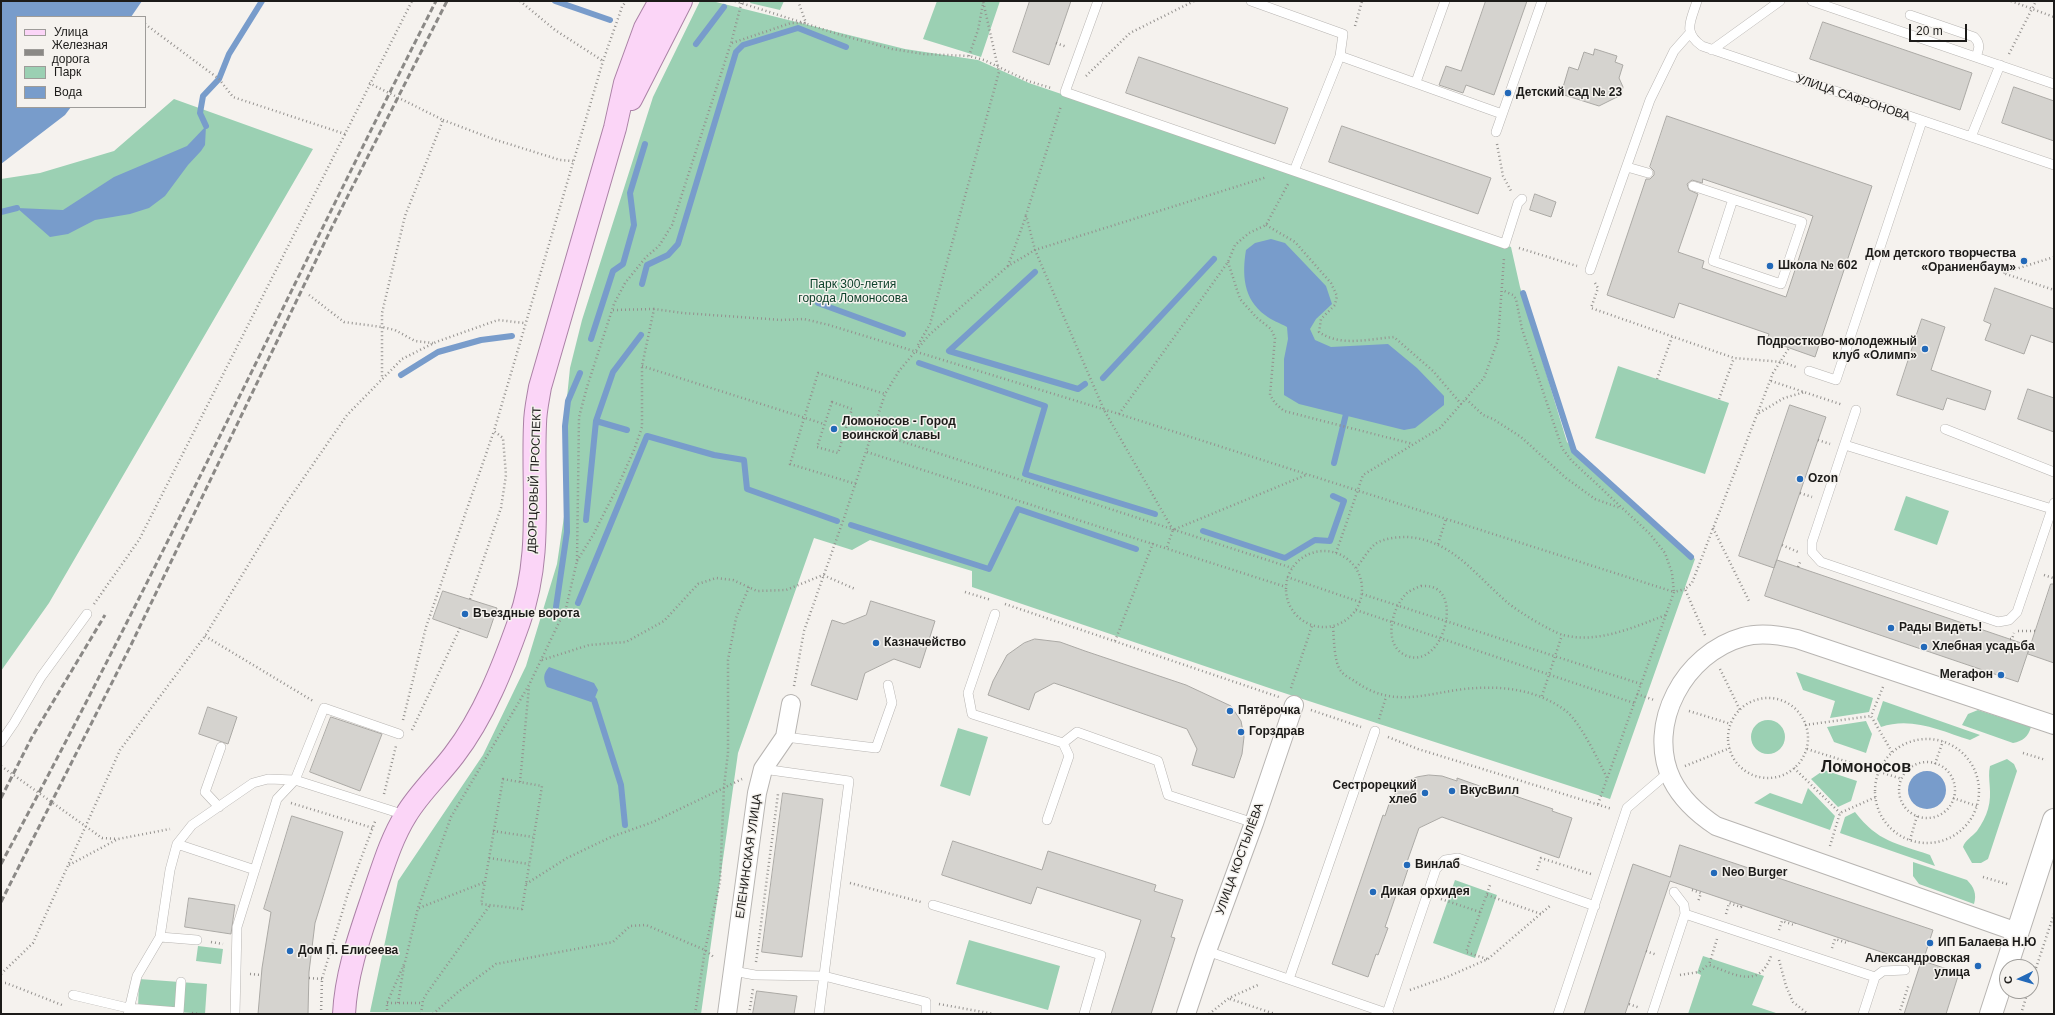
<!DOCTYPE html>
<meta charset="utf-8">
<style>
body{margin:0}
#map{position:relative;width:2055px;height:1015px;overflow:hidden;background:#f5f2ee;font-family:Helvetica,sans-serif}
canvas{display:block}
.frame{position:absolute;inset:0;border:2px solid #1c1b19;pointer-events:none}
.legend{position:absolute;left:16px;top:16px;width:130px;height:92px;box-sizing:border-box;background:#f5f2ee;border:1px solid #9e9c99;margin:0;padding:5px 7px;list-style:none;font-size:12px;color:#1c1b19}
.legend li{display:flex;align-items:center;gap:8px;height:20px}
.legend b{width:20px;border:1px solid #9e9c99}
.north{position:absolute;left:1999px;top:959px;width:40px;height:40px;box-sizing:border-box;background:#f5f2ee;border:1px solid #9e9c99;border-radius:50%;rotate:265deg;font-size:11px;font-weight:700;line-height:16px;text-align:center;color:#1c1b19}
.north::after{content:'';display:block;margin:auto;width:14px;height:18px;background:#2269b9;clip-path:polygon(50% 0,100% 100%,50% 72%,0 100%)}
.scale{position:absolute;left:1909px;top:24px;width:58px;height:18px;box-sizing:border-box;border:2px solid #1c1b19;border-top:0;padding-left:5px;font-size:12px;line-height:14px;white-space:nowrap;color:#1c1b19;-webkit-text-stroke:3px #f5f2ee;paint-order:stroke}
</style>
<div id="map">
<canvas width="2055" height="1015"></canvas>
<div class="frame"></div>
<ul class="legend">
<li><b style="height:5px;background:#fbd5f7"></b>Улица</li>
<li><b style="height:5px;background:#8b8986"></b>Железная дорога</li>
<li><b style="height:11px;background:#9bd0b3"></b>Парк</li>
<li><b style="height:11px;background:#789ccb"></b>Вода</li>
</ul>
<div class="north">С</div>
<div class="scale">20 m</div>
</div>
<script>
const g = document.querySelector('canvas').getContext('2d');
g.lineJoin = 'round';
function fill(path, color) { g.fillStyle = color; g.fill(path, 'evenodd'); }
function strokePath(path, color, width, dash) { g.strokeStyle = color; g.lineWidth = width; g.lineCap = dash ? 'butt' : 'round'; g.setLineDash(dash || []); g.stroke(path); }
function write(font, color, halo, rows, align = 'center') {
  g.font = font + ' Helvetica,sans-serif'; g.lineWidth = 3; g.setLineDash([]); g.textBaseline = 'middle'; g.strokeStyle = halo; g.fillStyle = color; for (const [text, x, y, turn = 0] of rows) {
    g.save(); g.translate(x, y); g.rotate((+turn || 0) * Math.PI / 180); g.textAlign = isNaN(turn) ? turn : align; if (halo) g.strokeText(text, 0, 0); g.fillText(text, 0, 0); g.restore();
  }
}
fill(new Path2D(`
 M700,1H712L905,49L978,60L1029,83L1511,247L1520,287L1567,442L1695,559L1610,799L1278,691L972,587V571L870,540L852,550L814,538L738,753L701,1014L370,1012L398,881L483,755L526,666L557,564L565,510V417L570,368L582,320L653,97Z
 M751,1H784L780,10L750,3Z
 M937,1H1000L981,57L923,39Z
 M174,99L313,149L49,603L1,671V179L40,173L114,151Z
 M1618,366L1729,403L1705,474L1595,438Z
 M1906,496L1949,511L1937,545L1894,530Z
 M1796,672L1873,698L1869,712L1830,718L1835,701L1803,690Z
 M1883,701L1980,735L1970,740C1942,731 1911,716 1881,727L1877,719Z
 M1978,710L2031,727C2028,737 2023,741 2013,743L1962,725L1968,714Z
 M1751 737a17 17 0 1 1 34 0a17 17 0 1 1-34 0Z
 M1866,721L1872,734L1866,753L1834,742L1827,727Z
 M958,728L988,737L970,796L940,786Z
 M2007,759L2014,764L2017,771L1988,859L1981,863H1972L1963,847C1965,840 1972,837 1977,831C1982,824 1986,816 1988,809C1993,793 1987,778 1990,766Z
 M1824,770L1857,781L1851,801L1838,807L1811,779Z
 M1808,788L1835,816L1830,830L1754,803L1770,793L1802,804Z
 M1855,812C1878,842 1896,843 1930,855L1935,866L1840,833L1845,817Z
 M1913,862L1967,880C1974,887 1977,894 1974,904L1919,884L1913,876Z
 M1455,880L1497,895L1475,958L1433,943Z
 M969,940L1060,966L1048,1010L956,984Z
 M198,946L223,949L221,964L196,961Z
 M1703,956L1764,976L1752,1005L1779,1014H1688L1701,975L1697,973Z
 M139,979L207,984L205,1014L138,1009Z`), '#9bd0b3');
fill(new Path2D(`
 M1,1H142L131,17H17V107H71L65,115L1,164Z
 M206,126L205,145L201,151L188,165L165,196L149,208L130,214L95,220L68,234L50,237L17,208L63,210L114,177L187,146Z
 M1271,239L1285,243L1307,266L1326,286L1332,304L1316,319L1310,329L1315,340L1331,347L1388,344L1417,368L1444,396V405L1415,428L1404,430L1299,404L1284,395V359L1288,339L1287,327C1280,323 1271,320 1265,315C1243,299 1242,274 1246,250L1255,243Z
 M549,667L594,683L598,690L594,700L591,702L547,687C543,679 543,674 549,667Z
 M1908 790a19 19 0 1 1 38 0a19 19 0 1 1-38 0Z`), '#789ccb');
strokePath(new Path2D(`
 M555,1L610,20
 M696,44L724,7
 M206,126L200,113L203,96L219,79L229,54L262,1
 M1,212L17,208
 M642,284L647,265L668,255L678,244L736,52L743,45L798,28L846,47
 M1523,293L1574,451L1691,557
 M818,303L903,334
 M591,339L613,271L623,264L634,225L630,193L645,144
 M949,351L1078,389L1085,384
 M949,351L1035,272
 M919,363L1045,406L1025,474L1155,514
 M401,375L438,352L481,340L512,336
 M1103,378L1214,259
 M596,421L627,430
 M1334,463L1346,414
 M586,520L596,421L613,372L641,335
 M851,525L989,569L1018,509L1136,549
 M1203,531L1285,558L1315,540L1330,541L1344,501L1333,496
 M578,603L647,436L714,455L744,460L747,489L837,521
 M556,607L567,532L565,426L568,401L580,373
 M594,700L621,785L625,825`), '#789ccb', 6);
const building = new Path2D(`
 M1030,1H1071L1049,65L1013,52Z
 M1486,1H1527L1494,95L1466,85L1463,93L1439,85L1446,66L1461,71Z
 M1823,22L1972,73L1960,110L1810,59Z
 M1595,49L1617,56L1615,62L1623,65L1619,78L1623,87L1621,95L1599,106L1561,94L1569,67L1578,70L1584,52L1593,55Z
 M1139,57L1288,108L1275,144L1126,93Z
 M2014,87L2054,101V141L2002,123Z
 M1667,116L1872,186L1815,357L1767,340L1769,334L1679,303L1674,318L1607,295L1646,179H1650L1654,175V171L1650,167ZM1703,179L1813,216L1786,297L1702,268L1704,261L1678,252L1698,194L1689,190L1687,184L1692,180L1702,183Z
 M1342,126L1491,178L1478,214L1329,162Z
 M1535,194L1556,202L1551,217L1530,210Z
 M1995,288L2054,309V343L2031,335L2024,354L1985,340L1991,324L1984,321Z
 M1922,319L1945,327L1931,370L1991,391L1985,410L1947,398L1943,410L1897,395Z
 M2028,389L2054,398V432L2018,419Z
 M1790,405L1826,417L1774,568L1739,556Z
 M1777,560L2030,646L2018,682L1765,596Z
 M2051,584H2054V663L2028,654Z
 M443,591L497,608L487,638L433,619Z
 M871,601L935,621L920,668L894,659L865,673L857,700L811,685L832,620L844,624L866,615Z
 M1035,639L1060,642L1085,651L1186,685L1231,706L1241,721L1244,737L1242,754L1234,778L1192,765L1197,749L1187,729L1072,689L1054,683L1035,693L1029,710L988,695L993,681L1007,655L1024,643Z
 M208,707L237,717L228,744L199,734Z
 M331,717L382,734L360,791L310,772Z
 M1429,775L1442,776L1457,781V778L1491,790L1492,788L1553,809L1552,811L1572,818L1559,858L1442,817L1419,828L1407,862L1410,863L1401,890L1398,889L1385,927L1388,928L1378,955L1376,954L1368,977L1332,964L1383,815L1385,816L1390,801L1397,791L1406,782L1417,777Z
 M783,793L823,799L802,957L762,952Z
 M292,816L343,832L315,923L309,972L308,1014H258L262,968L271,912L264,909Z
 M953,841L1042,870L1048,851L1156,885L1154,891L1183,900L1171,937L1175,938L1151,1014H1111L1141,920L1037,887L1031,904L942,875Z
 M1680,845L1933,930L1923,961L1959,973L1946,1014H1904L1920,965L1670,881L1625,1014H1584L1633,864L1670,877Z
 M189,898L235,905L231,934L185,927Z
 M757,991L797,996L794,1014H753Z`);
fill(building, '#d5d3cf');
strokePath(building, '#aba9a5', 1);
const service = new Path2D(`
 M1098,1L1065,92L1505,244L1518,203L1522,199
 M1251,1L1343,34L1340,56L1294,171
 M1697,1C1691,21 1682,32 1702,46L2054,165
 M1812,1L2054,84
 M1910,15L1974,37C1981,44 1979,49 1976,57
 M1712,50L1780,1
 M1340,56L1502,114
 M1416,82L1445,1
 M1496,132L1542,1
 M1971,137L2000,65
 M1627,167L1648,173
 M1693,186L1802,222L1781,284L1713,261L1733,199
 M1590,270L1650,100L1674,51L1689,34
 M1809,371L1836,380L1922,121
 M1856,410L1812,542V552L1821,562L1998,622L2009,620L2017,612L2054,503
 M1945,429L2054,472
 M1845,445L2052,509
 M995,614L968,693L972,714L1063,743L1077,732L1158,761L1168,795L1254,823
 M785,737L876,748L892,703L888,685
 M1,742L14,723L41,677L87,614
 M763,769L849,781L819,1014
 M219,807L205,792L221,747
 M1047,820L1069,756L1063,743
 M177,844L255,870
 M933,905L1101,955L1084,1014
 M1685,914L1875,977
 M160,937L197,940
 M1207,951L1389,1014
 M733,971L755,975L824,976L926,1002V1014
 M1289,979L1375,731
 M73,995L128,1008L179,1012L181,982
 M1387,1013L1436,869L1445,860L1458,858L1595,906
 M128,1014L137,976L160,937L170,870L177,844L192,825L253,783L268,779L295,780L405,815
 M235,1014L237,927L277,799L295,780L324,708L399,734
 M1558,1014L1627,808L1669,772
 M1652,1014L1685,914L1684,905L1674,892
 M1863,1014L1875,977L1883,971L1905,970`);
const minor = new Path2D(`
 M2017,932L1716,826C1698,814 1682,800 1672,780C1645,724 1685,653 1743,637C1760,632 1780,635 1797,639L2054,725
 M727,1014L757,793L763,769L785,737L791,704
 M1186,1014L1207,951L1254,823L1294,705`);
const secondary = new Path2D(`
 M1991,1014L2054,820`);
const primary = new Path2D(`
 M631,99L681,1
 M344,1014C346,972 361,932 374,893C383,867 391,839 406,815C419,793 439,775 454,755C484,716 503,667 519,622C543,556 532,491 535,424C535,412 538,399 540,387L615,128L625,83L645,28L660,1`);
strokePath(service, '#b8b5b2', 10);
strokePath(minor, '#b8b5b2', 20);
strokePath(secondary, '#b8b5b2', 24);
strokePath(primary, '#ab82a6', 24);
strokePath(new Path2D(`
 M520,1L555,30L603,61
 M735,1L841,35L892,49L924,54L969,56L984,60L1028,81L1051,88
 M2011,1L2054,17
 M145,24L219,79L233,97L345,134L412,1
 M1355,26L1362,1
 M732,43L791,23H806L798,1
 M1056,43L1067,47
 M2009,54L2036,1
 M969,56L978,30L983,4
 M1086,76L1130,33L1194,1
 M369,83L443,120L405,216L382,313V377
 M443,120L493,139L560,160L573,161
 M1497,144L1503,176L1511,191
 M1266,225L1295,242L1331,283L1337,296L1335,305L1321,319L1319,332C1340,347 1370,339 1394,337L1433,371L1462,405
 M1519,248L1577,266
 M2054,257L2003,273L2054,290
 M1228,262L1240,299L1256,317L1271,329L1275,338L1270,395L1275,403L1284,411L1413,444
 M1008,266L1026,216
 M1595,283L1598,288L1591,308L1734,358L1782,362L1796,367
 M309,295L344,322L382,327L395,330L415,341L433,343
 M613,310L654,309
 M918,345L930,324L999,72L983,1
 M642,366L824,424
 M1657,379L1672,337
 M1771,381L1843,405
 M1466,399L1483,415L1493,419L1521,437L1566,478L1595,499L1620,508
 M1719,399L1734,358
 M832,402L852,409L838,453L817,447Z
 M1759,413L1784,398L1805,392
 M1119,414L1228,262L1235,245L1249,233L1266,225L1288,184
 M845,432L870,440
 M873,432L1292,568
 M1818,440L1830,444
 M867,452L1286,587
 M856,484L790,464L818,373L885,394
 M1800,493L1812,497
 M1713,528L1750,603
 M1173,530L1104,410L1035,250L1267,177
 M1438,544L1446,519
 M1782,545L1798,552
 M1167,547L1173,530L1306,475
 M1286 589a38 38 0 1 1 76 0a38 38 0 1 1-76 0Z
 M1336,553L1363,475L1440,428L1484,378L1498,340L1504,258
 M577,561L593,535L617,488L634,450L642,427V366L654,309L683,313L782,320L804,319L829,325L1119,414L1674,592L1672,573L1665,553L1650,534L1571,460L1562,448L1522,329L1516,299L1513,295L1502,290
 M1798,567L1801,560
 M1356,568C1362,561 1368,550 1375,544C1384,538 1397,537 1407,537C1453,540 1476,576 1508,603C1519,612 1550,631 1563,635C1598,644 1634,627 1666,615
 M2044,575L2053,578
 M1287,577L1360,602
 M1421,586C1427,586 1433,586 1438,590C1459,605 1440,668 1407,656C1382,646 1391,608 1407,593C1411,590 1416,588 1421,586Z
 M965,592L991,600
 M1362,594L1641,684
 M470,599L501,508L506,475L503,438L494,431L603,61L622,7L626,1
 M94,604L139,540L345,134
 M1005,604L1279,697
 M1356,610L1634,703
 M1333,627C1334,638 1334,663 1341,671C1344,676 1352,679 1356,682C1393,708 1424,694 1464,689C1500,685 1537,689 1566,711C1580,722 1599,761 1607,778
 M2018,631H2035
 M1705,635L1685,589L1692,583L1773,373L1789,348
 M205,636L313,701
 M2010,639H2012L2014,633
 M1115,641L1153,543
 M542,660L589,645L626,642L664,621L698,584L716,578L733,580L757,591L786,590L823,575L855,589
 M1720,669L1740,710
 M794,686L804,631L844,518L885,394L899,371L929,335L1008,266L1035,250L1026,215L1061,106
 M1883,687L1871,716L1892,752
 M1291,688L1312,626
 M1637,694L1654,700
 M1542,696L1562,635
 M1728 738a40 40 0 1 1 80 0a40 40 0 1 1-80 0Z
 M1311,710L1361,727
 M1689,711L1731,724
 M1379,719L1386,697
 M403,720L426,627L494,431
 M1805,725L1871,716
 M412,730L460,628
 M1388,737L1418,749L1612,809
 M1875 791a52 52 0 1 1 104 0a52 52 0 1 1-104 0Z
 M1807,749L1902,779
 M2023,753L2046,760
 M1899 790a28 28 0 1 1 56 0a28 28 0 1 1-56 0Z
 M1935,764L1943,741
 M1,766L102,838L118,839
 M1685,766L1730,748
 M1794,768L1840,813
 M503,779L542,786L522,909L481,904Z
 M520,782L529,687
 M384,794L396,746
 M1953,798L1977,806
 M291,803L373,828
 M1598,804L1674,592L1685,589
 M493,831L533,837
 M1910,840L1917,816
 M1830,846L1840,813L1876,797
 M489,858L529,864
 M69,865L118,839L170,829
 M1537,870L1541,858L1591,874
 M1983,877L2007,884
 M850,883L921,902
 M526,884L567,858L611,837L653,822L742,779
 M1692,890L1701,893L1698,902
 M1487,895L1541,914
 M1441,899L1480,912
 M419,908L485,882
 M1726,914L1729,903L1741,907L1742,905
 M1779,930L1782,921L1794,925L1795,923
 M1717,939L1709,965C1734,974 1759,990 1771,956
 M211,942L223,944
 M1832,948L1835,939L1847,943L1848,941
 M1646,951L1657,955
 M1487,959L1466,952L1490,885
 M1779,960L1786,986L1793,1002L1808,1014
 M756,962L778,794
 M1,974L33,943L120,750L205,636L283,508L347,415L402,359L436,342L498,320L524,323
 M250,974L261,975
 M1680,975L1699,972L1708,965
 M309,978L322,979
 M1,983H6L62,1005
 M2031,983L2054,914
 M1410,990L1447,977L1488,959L1551,905
 M1230,999L1275,1014
 M387,1003H422
 M398,1003L404,966
 M939,1004L994,1014
 M1629,1004L1640,1008
 M192,1013L200,1014
 M321,1014L322,979L348,893L376,819
 M387,1014V1003L405,962L418,908L451,817L529,685L566,608L577,561L579,417L587,387L614,304L625,283L646,257L659,246L672,225L731,43L742,1
 M421,1014L423,1000L427,993L490,905
 M433,1014L458,992L496,964L613,942L630,926L646,925L705,950L715,958
 M695,1014L705,950L720,882L724,786L728,753V660L736,618L749,587
 M749,1014L753,989
 M1209,1014L1229,998L1260,984
 M1899,1014L1909,984
 M2021,1014L2028,991`), '#94918e', 2.5, [1, 3]);
strokePath(service, '#fff', 9);
strokePath(minor, '#fff', 18);
strokePath(secondary, '#fff', 22);
strokePath(primary, '#fbd5f7', 22);
strokePath(new Path2D(`
 M1,798L32,737L105,615
 M1,864C154,580 290,288 436,1
 M1,902L130,647L332,227L447,1`), '#8b8986', 3, [6, 3]);
for (const [x, y, r, color] of [
 [1508,93,4,"#2269b9"],
 [2024,261,4,"#2269b9"],
 [1770,266,4,"#2269b9"],
 [1925,349,4,"#2269b9"],
 [834,429,4,"#2269b9"],
 [1800,479,4,"#2269b9"],
 [465,614,4,"#2269b9"],
 [1891,628,4,"#2269b9"],
 [876,643,4,"#2269b9"],
 [1924,647,4,"#2269b9"],
 [2001,675,4,"#2269b9"],
 [1230,711,4,"#2269b9"],
 [1241,732,4,"#2269b9"],
 [1452,791,4,"#2269b9"],
 [1425,793,4,"#2269b9"],
 [1407,865,4,"#2269b9"],
 [1714,873,4,"#2269b9"],
 [1373,892,4,"#2269b9"],
 [1930,943,4,"#2269b9"],
 [290,951,4,"#2269b9"],
 [1978,966,4,"#2269b9"]
]) { const dot = new Path2D(); dot.arc(x, y, r, 0, 2 * Math.PI); g.fillStyle = color; g.fill(dot); strokePath(dot, '#f5f2ee', 1.5); }
write('bold 12px', '#1c1b19', '#f5f2ee', [
 ["Детский сад № 23",1516,93],
 ["Дом детского творчества",2016,254,"right"],
 ["«Ораниенбаум»",2016,268,"right"],
 ["Школа № 602",1778,266],
 ["Подростково-молодежный",1917,342,"right"],
 ["клуб «Олимп»",1917,356,"right"],
 ["Ломоносов - Город",842,422],
 ["воинской славы",842,436],
 ["Ozon",1808,479],
 ["Въездные ворота",473,614],
 ["Рады Видеть!",1899,628],
 ["Казначейство",884,643],
 ["Хлебная усадьба",1932,647],
 ["Мегафон",1993,675,"right"],
 ["Пятёрочка",1238,711],
 ["Горздрав",1249,732],
 ["Сестрорецкий",1417,786,"right"],
 ["хлеб",1417,800,"right"],
 ["ВкусВилл",1460,791],
 ["Винлаб",1415,865],
 ["Neo Burger",1722,873],
 ["Дикая орхидея",1381,892],
 ["ИП Балаева Н.Ю",1938,943],
 ["Дом П. Елисеева",298,951],
 ["Александровская",1970,959,"right"],
 ["улица",1970,973,"right"]
], 'left');
write('12px', '#1c1b19', '#f5f2ee', [
 ["УЛИЦА САФРОНОВА",1853,98,19],
 ["ДВОРЦОВЫЙ ПРОСПЕКТ",535,480,-88],
 ["ЕЛЕНИНСКАЯ УЛИЦА",749,856,-82],
 ["УЛИЦА КОСТЫЛЁВА",1240,859,-70]
]);
write('12px', '#0e412b', '#f5f2ee', [
 ["Парк 300-летия",853,285],
 ["города Ломоносова",853,299]
]);
write('bold 16px', '#1c1b19', '#f5f2ee', [
 ["Ломоносов",1866,768]
]);
</script>
